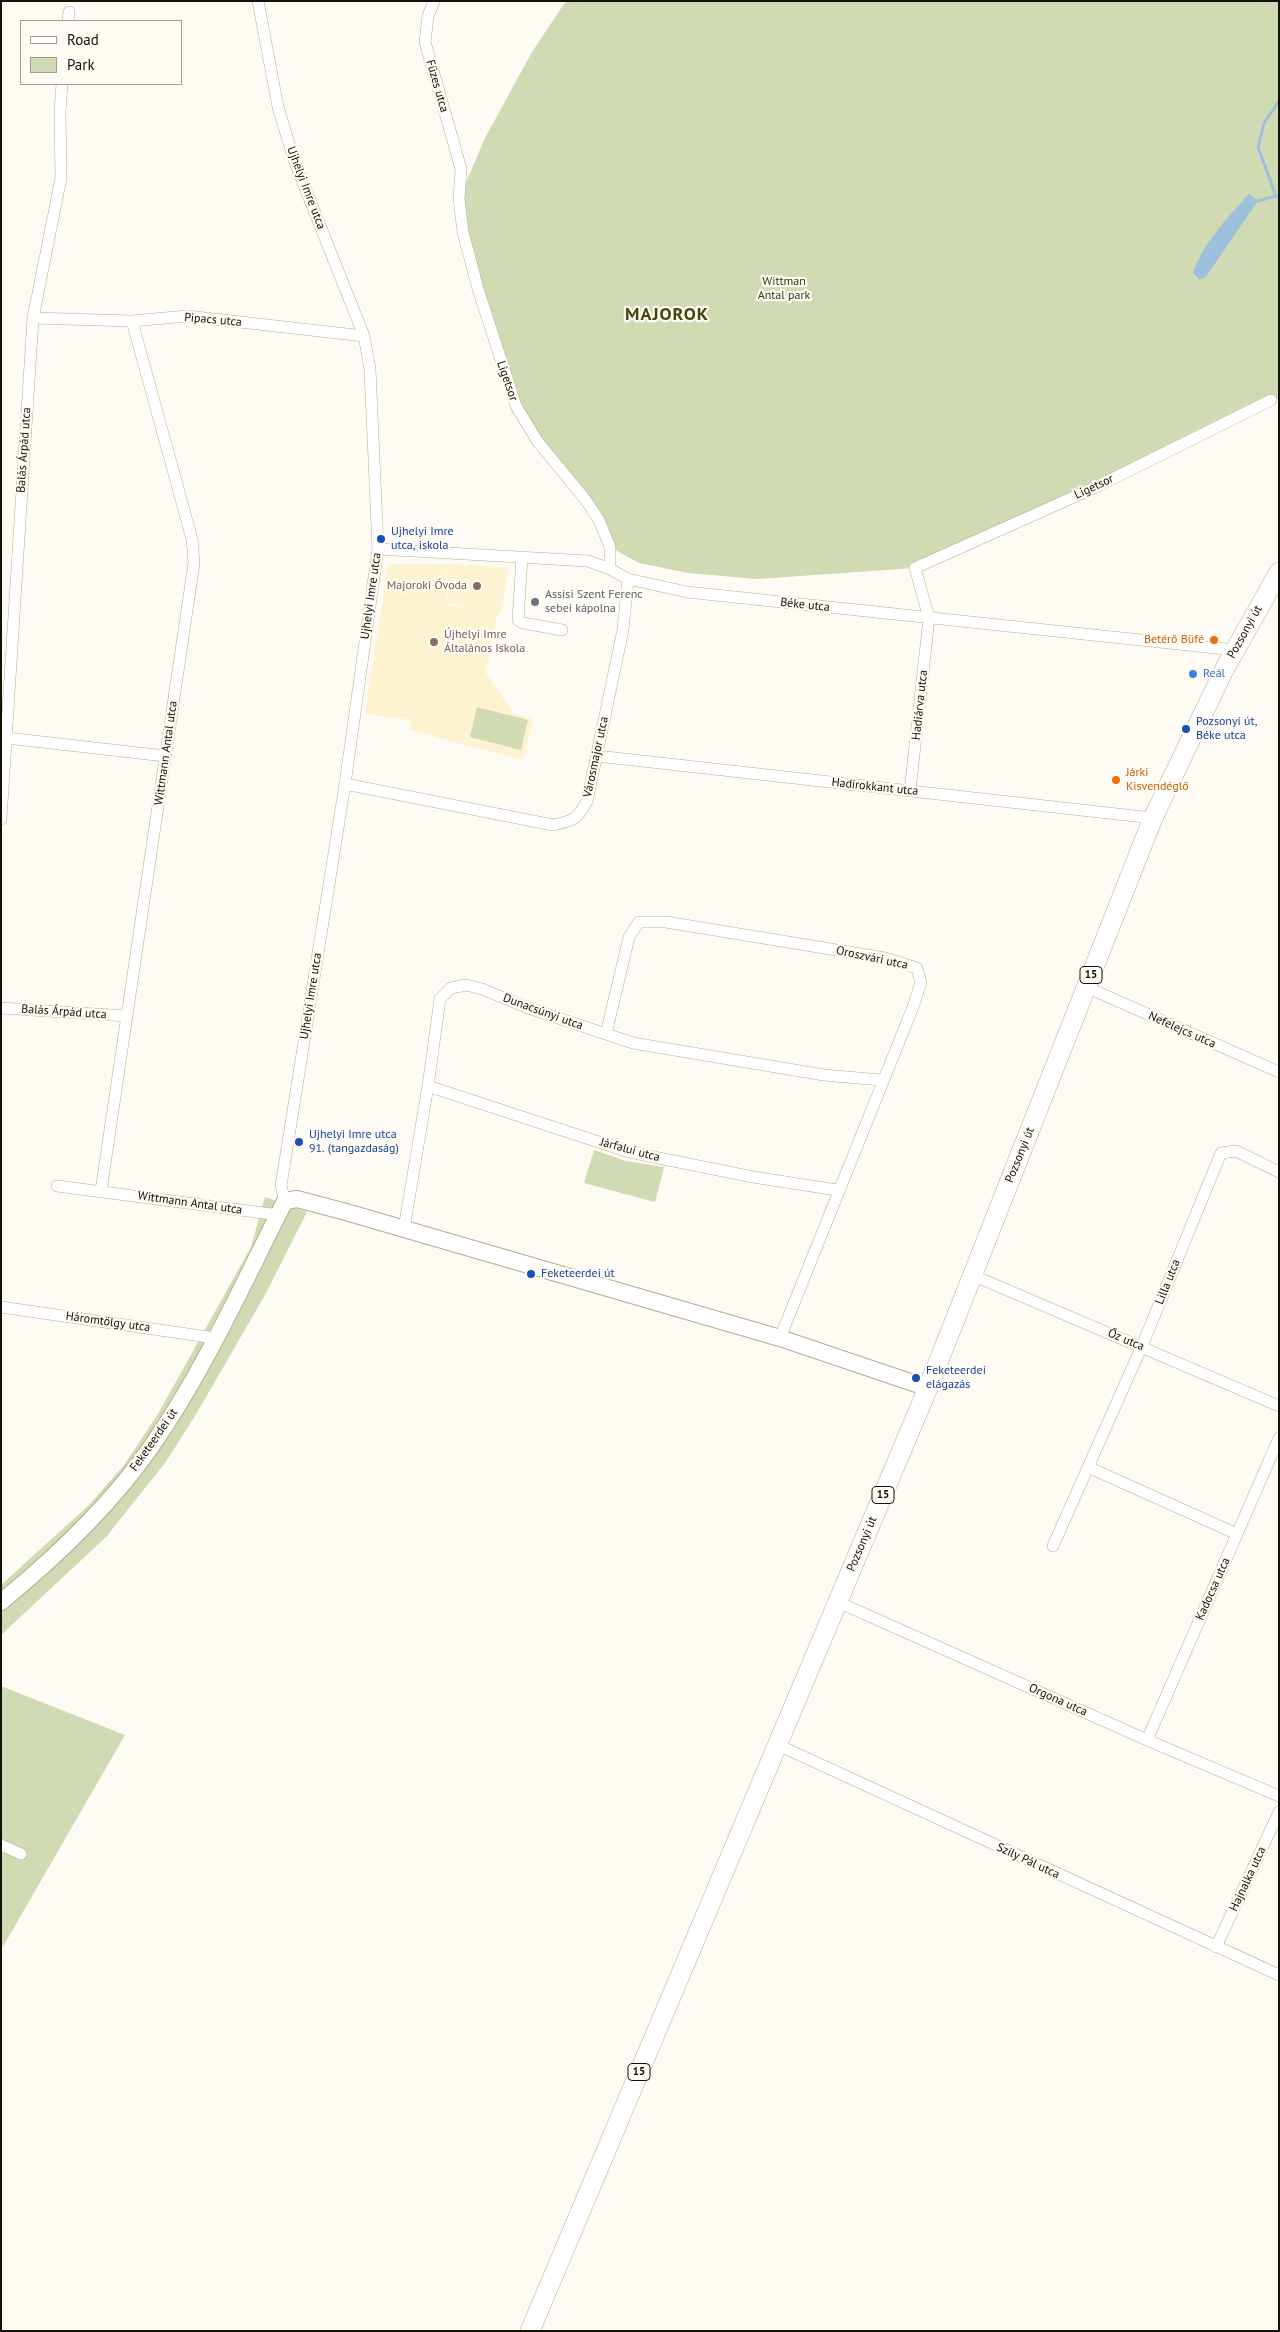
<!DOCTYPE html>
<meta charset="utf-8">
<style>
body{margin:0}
#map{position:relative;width:1280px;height:2332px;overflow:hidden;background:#fdfbf4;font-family:"PT Sans",sans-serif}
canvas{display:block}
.frame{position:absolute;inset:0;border:2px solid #131004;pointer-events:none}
.legend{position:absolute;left:20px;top:20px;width:162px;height:65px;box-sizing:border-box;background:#fdfbf4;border:1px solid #9f9d94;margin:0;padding:6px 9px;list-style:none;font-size:15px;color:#131004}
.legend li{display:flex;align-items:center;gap:10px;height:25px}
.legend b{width:25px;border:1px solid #9f9d94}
</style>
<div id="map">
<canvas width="1280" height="2332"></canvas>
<div class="frame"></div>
<ul class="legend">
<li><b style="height:6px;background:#fff"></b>Road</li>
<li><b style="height:14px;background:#d0dab3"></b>Park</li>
</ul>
</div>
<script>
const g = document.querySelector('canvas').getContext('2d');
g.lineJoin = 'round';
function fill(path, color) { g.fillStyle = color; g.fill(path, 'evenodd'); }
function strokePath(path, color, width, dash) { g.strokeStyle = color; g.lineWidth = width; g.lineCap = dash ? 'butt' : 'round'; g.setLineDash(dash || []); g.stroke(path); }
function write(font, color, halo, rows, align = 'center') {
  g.font = font + ' "PT Sans",sans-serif'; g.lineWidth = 4.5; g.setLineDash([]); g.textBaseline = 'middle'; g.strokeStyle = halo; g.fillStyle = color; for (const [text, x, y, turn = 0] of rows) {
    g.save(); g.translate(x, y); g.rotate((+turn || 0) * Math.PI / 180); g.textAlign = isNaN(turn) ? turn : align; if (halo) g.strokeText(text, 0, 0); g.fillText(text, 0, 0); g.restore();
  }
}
fill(new Path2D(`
 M388,564H445L448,605L495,612L449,604L446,564L509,567L501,612H498L486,673L514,714L533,718L523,760L410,730V720L365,714Z`), '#fef3d1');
fill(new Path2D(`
 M566,1H1279V399L1271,400L915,568L757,579L688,573L639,563L610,547L599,520L538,442L497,350L459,199L485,138L532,52Z
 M477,707L528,720L521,750L470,737Z
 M594,1150L626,1161L664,1167L655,1202L584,1183Z
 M265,1197L307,1212L265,1295L195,1416L165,1463L106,1537L1,1635V1585L89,1505L124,1465L158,1414L251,1247Z
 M1,1686L125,1735L1,1950Z`), '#d0dab3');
fill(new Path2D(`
 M1249,194L1258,201L1205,278L1199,279L1193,273C1203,243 1228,217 1249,194Z`), '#9dc1dd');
strokePath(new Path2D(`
 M1279,101L1264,123L1258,147L1276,196L1279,198
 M1258,201L1276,196`), '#9dc1dd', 3);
const minor = new Path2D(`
 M258,1L278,107L294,160L364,336L370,369L378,549L345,784L281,1186L285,1201
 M434,1L428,16L425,42L461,169L459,199L463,232L478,289L516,406L538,442L585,499L599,520L610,547V569
 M68,21L69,12
 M33,318L132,321L187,316L364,336
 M378,549L588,561L610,569L628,579L687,592L1235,650
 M522,557L518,620L523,623L562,630
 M7,738L165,756
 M597,756L1153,818
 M345,784L553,825C573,821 578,819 587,801L623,630L628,579
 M910,791L929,618L915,568L1096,487L1271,400
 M1,819L33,318L61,178L60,111L62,84
 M1086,987L1279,1072
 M1,1008L127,1016
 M606,1034L629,937L639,922H666L885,958L917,968L921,982L913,1007L780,1338
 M428,1086L629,1152L753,1177L837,1190
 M57,1186L279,1215
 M101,1191L194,563L192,539L132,321
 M404,1229L428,1086L440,999L451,988L466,985L482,989L528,1008L633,1043L824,1075L881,1080
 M972,1275L1279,1406
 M1,1307L215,1338
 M1090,1468L1237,1534
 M1053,1546L1142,1346L1221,1153L1236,1151L1279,1172
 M838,1602L1147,1740L1279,1796
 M1147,1740L1279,1438
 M778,1745L1279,1975
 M1,1845L21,1854
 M1216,1947L1279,1812`);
const secondary = new Path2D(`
 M1,1602C56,1557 110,1506 151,1447C204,1371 243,1284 285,1201L297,1199L346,1212L780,1338L928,1388`);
const primary = new Path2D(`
 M530,2331L928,1388L1153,818L1224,670L1279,572`);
strokePath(minor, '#b7ac8b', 12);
strokePath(secondary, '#b7ac8b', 18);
strokePath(primary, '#b7ac8b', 20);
strokePath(minor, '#fff', 11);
strokePath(secondary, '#fff', 16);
strokePath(primary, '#fff', 19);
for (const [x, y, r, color] of [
 [381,539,5,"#1a4fb4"],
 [477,586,5,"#8d6e63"],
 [535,602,5,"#6b7280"],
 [1214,640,5,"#e8710a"],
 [434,642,5,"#8d6e63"],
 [1193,674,5,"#3f7fe0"],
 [1186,729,5,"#1a4fb4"],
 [1116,780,5,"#e8710a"],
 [299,1142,5,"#1a4fb4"],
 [531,1274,5,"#1a4fb4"],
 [916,1378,5,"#1a4fb4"]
]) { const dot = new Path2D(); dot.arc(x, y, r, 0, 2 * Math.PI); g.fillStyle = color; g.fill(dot); strokePath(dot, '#fdfbf4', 2); }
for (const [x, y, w] of [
 [1091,975,22],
 [883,1495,22],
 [639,2072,22]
]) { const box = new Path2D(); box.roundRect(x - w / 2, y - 8.5, w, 17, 4); g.fillStyle = '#fdfbf4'; g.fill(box); strokePath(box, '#131004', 1); }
write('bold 11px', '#131004', null, [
 ["15",1091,975],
 ["15",883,1495],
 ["15",639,2072]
]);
write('12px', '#131004', '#fdfbf4', [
 ["Füzes utca",437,86,74],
 ["Ujhelyi Imre utca",306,188,69],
 ["Pipacs utca",213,320,5],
 ["Ligetsor",507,381,71],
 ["Balás Árpád utca",24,450,-86],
 ["Ligetsor",1094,487,-25],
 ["Ujhelyi Imre utca",371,596,-82],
 ["Béke utca",805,605,6],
 ["Pozsonyi út",1245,632,-61],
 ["Hadiárva utca",920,705,-84],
 ["Wittmann Antal utca",166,753,-82],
 ["Városmajor utca",596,757,-78],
 ["Hadirokkant utca",875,787,6],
 ["Oroszvári utca",872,958,12],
 ["Ujhelyi Imre utca",311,996,-81],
 ["Balás Árpád utca",64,1012,4],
 ["Dunacsúnyi utca",543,1012,20],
 ["Nefelejcs utca",1182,1030,24],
 ["Járfalui utca",630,1150,15],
 ["Pozsonyi út",1020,1155,-68],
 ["Wittmann Antal utca",190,1203,8],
 ["Lilla utca",1168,1282,-68],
 ["Háromtölgy utca",108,1322,8],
 ["Őz utca",1126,1340,23],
 ["Feketeerdei út",154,1440,-55],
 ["Pozsonyi út",862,1544,-67],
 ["Kadocsa utca",1213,1589,-66],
 ["Orgona utca",1058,1700,24],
 ["Szily Pál utca",1028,1861,25],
 ["Hajnalka utca",1248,1879,-65]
]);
write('12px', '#313909', '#fdfbf4', [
 ["Wittman",784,282],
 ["Antal park",784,296]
]);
write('12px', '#164399', '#fdfbf4', [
 ["Ujhelyi Imre",391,532],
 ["utca, iskola",391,546],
 ["Pozsonyi út,",1196,722],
 ["Béke utca",1196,736],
 ["Ujhelyi Imre utca",309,1135],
 ["91. (tangazdaság)",309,1149],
 ["Feketeerdei út",541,1274],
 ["Feketeerdei",926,1371],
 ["elágazás",926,1385]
], 'left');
write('12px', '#785e54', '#fdfbf4', [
 ["Majoroki Óvoda",467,586],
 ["Újhelyi Imre",444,635,"left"],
 ["Általános Iskola",444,649,"left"]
], 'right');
write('12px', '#5b616d', '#fdfbf4', [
 ["Assisi Szent Ferenc",545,595],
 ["sebei kápolna",545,609]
], 'left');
write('12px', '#c56008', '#fdfbf4', [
 ["Betérő Büfé",1204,640],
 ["Járki",1126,773,"left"],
 ["Kisvendéglő",1126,787,"left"]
], 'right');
write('12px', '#366cbe', '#fdfbf4', [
 ["Reál",1203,674]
], 'left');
g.letterSpacing = '1px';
write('bold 18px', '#464606', '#fdfbf4', [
 ["MAJOROK",667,315]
]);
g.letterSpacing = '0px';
</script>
